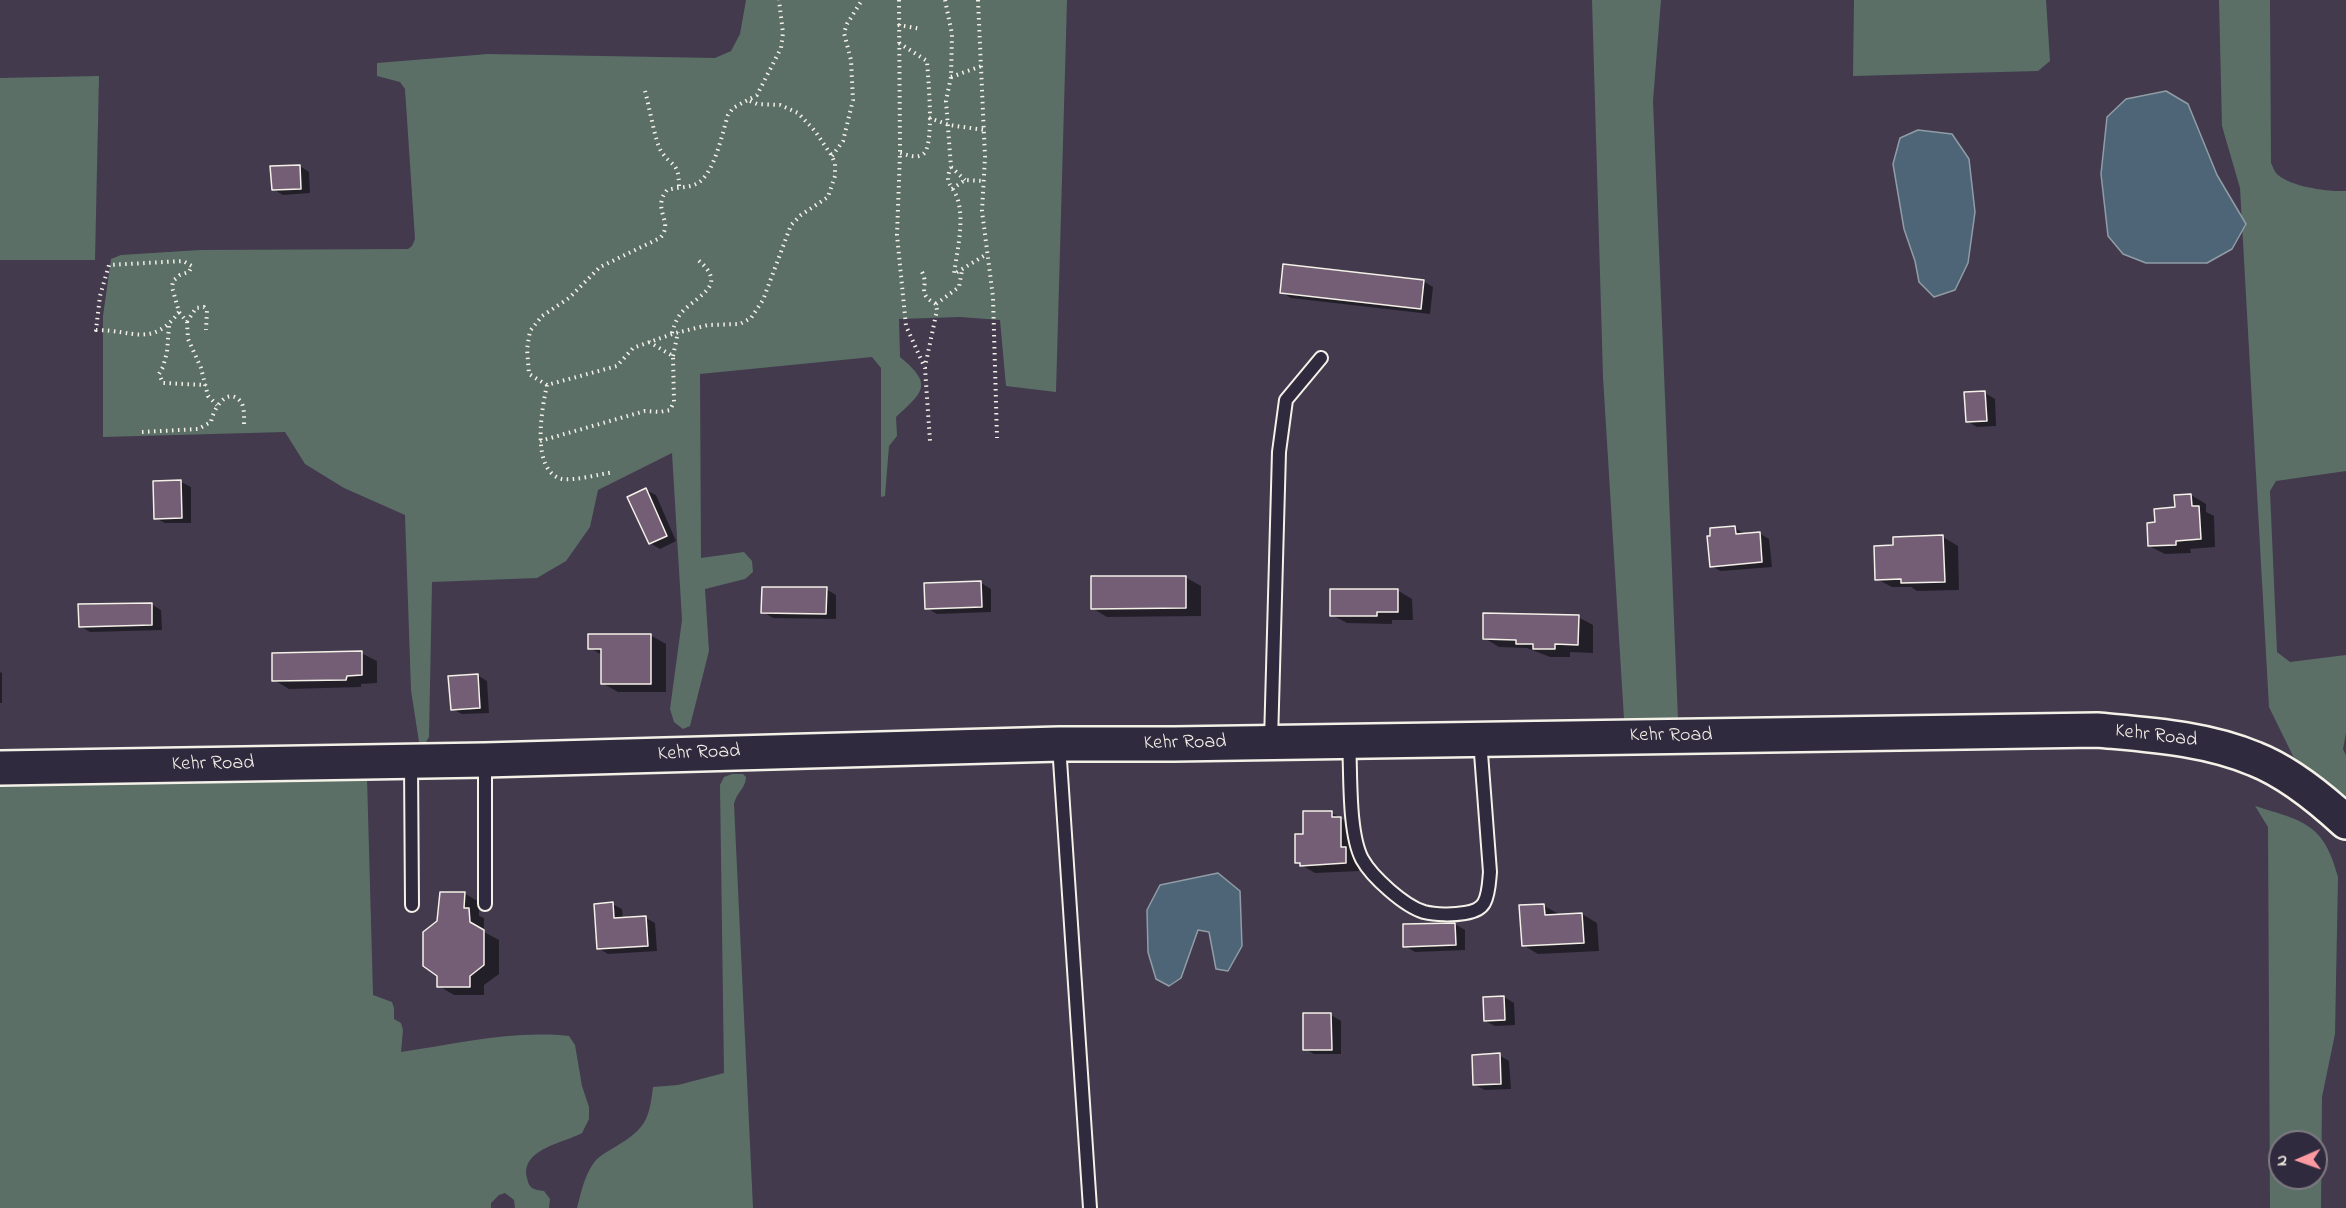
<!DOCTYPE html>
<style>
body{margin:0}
#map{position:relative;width:2346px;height:1208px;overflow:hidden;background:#433a4e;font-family:"Indie Flower",sans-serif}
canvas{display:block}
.north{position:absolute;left:2268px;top:1130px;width:60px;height:60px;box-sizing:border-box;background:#2f2a3d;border:2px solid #7e7a81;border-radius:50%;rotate:268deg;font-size:16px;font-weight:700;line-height:24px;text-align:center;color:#f4f1e8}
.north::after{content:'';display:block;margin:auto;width:21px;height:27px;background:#ff9aa2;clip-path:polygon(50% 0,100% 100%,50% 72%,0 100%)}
</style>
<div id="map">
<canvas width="2346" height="1208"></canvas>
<div class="north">N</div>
</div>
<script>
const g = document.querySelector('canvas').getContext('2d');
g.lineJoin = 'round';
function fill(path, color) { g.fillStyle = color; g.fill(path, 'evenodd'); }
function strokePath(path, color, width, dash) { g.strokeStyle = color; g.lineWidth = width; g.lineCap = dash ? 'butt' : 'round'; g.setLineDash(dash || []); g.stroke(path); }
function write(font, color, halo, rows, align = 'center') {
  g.font = font + ' "Indie Flower",sans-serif'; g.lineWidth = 6; g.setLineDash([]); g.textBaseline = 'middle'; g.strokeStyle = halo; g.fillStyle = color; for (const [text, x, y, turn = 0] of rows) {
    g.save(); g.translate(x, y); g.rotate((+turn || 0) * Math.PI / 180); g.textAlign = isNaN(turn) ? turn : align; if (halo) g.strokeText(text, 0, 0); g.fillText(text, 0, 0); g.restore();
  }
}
fill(new Path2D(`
 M746,0H1067L1056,392L1006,386L1000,320L960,317L899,319L900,357C934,385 923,392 896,417L897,436L889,446L885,496L881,497V368L872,357L700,374L701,558L744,552L752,561L753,572L745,579L705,589L709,651L690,726L683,729L674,722L670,709L682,620L672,453L598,490L590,527L566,561L537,578L432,582L429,737L426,742H419L411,690L405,515L344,488L305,464L285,432L103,437V316L111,259L121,255L200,250L408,249L412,246L415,239L405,89L400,82L377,76V63L488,54L715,58L731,51L740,34Z
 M1592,0H1661L1653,101L1678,719H1624L1603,377Z
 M1854,0H2046L2050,61L2038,71L1853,76Z
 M2219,0H2270L2271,163C2273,167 2275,173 2278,175C2292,187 2329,192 2346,191V471L2276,481L2270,491L2277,652L2290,662L2346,655V733L2343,749L2346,755V802L2323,787L2293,756L2269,707L2240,188L2222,126Z
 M99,76L95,260H0V78Z
 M732,774H743L746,777C746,788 736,793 734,804L753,1208H577C581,1193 584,1177 593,1164C598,1156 607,1152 615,1147C645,1129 649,1121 653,1087L678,1085L724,1073L720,785L724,777Z
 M367,777L373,995L392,1002L394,1008V1019L401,1023L403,1030L401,1052C456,1044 512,1030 569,1036L575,1045L582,1086L589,1107V1119L582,1133C564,1143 520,1149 527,1178C529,1189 534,1190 544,1191L550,1199L549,1208H515L514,1200L505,1193L499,1195L491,1203V1208H0V784Z
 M2255,806C2303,821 2324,823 2338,877L2335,1034L2322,1097L2321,1208H2270L2268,827ZM2280,1142H2316V1178H2280Z`), '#5b6f67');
const water = new Path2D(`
 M2166,91L2188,104L2217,175L2246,224L2232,249L2207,263H2146L2123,254L2108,236L2101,174L2107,117L2126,99Z
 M1918,130L1952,134L1969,159L1975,212L1968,263L1955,290L1934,297L1919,282L1915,261L1904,229L1893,164L1900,138Z
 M1218,873L1240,891L1242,946L1228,971L1216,969L1209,932L1198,930L1181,978L1169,986L1156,979L1148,952L1147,910L1160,885Z`);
fill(water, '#4e6578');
strokePath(water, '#909da5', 1.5);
fill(new Path2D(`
 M300,166L309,172L310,193L283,195L273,189Z
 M1423,281L1433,287L1430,314L1291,298L1281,292Z
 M1985,393L1995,399L1996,426L1977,427L1967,421Z
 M181,482L191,487V523H165L155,518Z
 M646,490L656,495L676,541L660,549L650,543Z
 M2191,495L2206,504V512L2214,516L2215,547L2190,549L2191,553L2165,554L2149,546L2156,523Z
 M1735,528L1745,534L1759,533L1769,539L1772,567L1721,571L1711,566Z
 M1943,537L1958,546L1959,590L1917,591L1911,587H1892L1877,579L1894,546Z
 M1185,577L1201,586V616L1107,617L1092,608Z
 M981,583L991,589V612L937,614L927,608Z
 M826,589L836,595V619L773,618L763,612Z
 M1397,590L1412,599L1413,620H1392V624L1347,623L1332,615Z
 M151,604L161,610L162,630L90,632L80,626Z
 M1578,617L1593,625V653L1570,652V657H1550L1527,648L1499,647L1484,638Z
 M650,635L666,644V692H618L602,683V655L590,648Z
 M361,653L377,661V683L361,684V687L289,689L274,680Z
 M0,672L2,673V703H0Z
 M477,675L487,681L489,713L462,714L452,709Z
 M1332,813L1354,826L1359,871L1315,873L1296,862L1305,835Z
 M464,893L479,902V916L484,918V932L499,940V974L484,985V995H454L439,986V922Z
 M612,904L622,909L623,919L646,918L655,923L657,951L608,954L598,948Z
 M1544,906L1559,914H1582L1597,923L1599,951L1538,954L1523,945Z
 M1455,924L1465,930V950L1415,952L1405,946Z
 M1504,997L1514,1003L1515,1025L1495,1026L1485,1021L1484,998Z
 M1331,1015L1341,1021V1054H1314L1305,1049Z
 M1499,1055L1509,1061L1511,1089L1485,1090L1475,1085Z`), '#0007');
const building = new Path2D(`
 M300,165L301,189L272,190L270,166Z
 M1283,264L1424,280L1421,309L1280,293Z
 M1985,391L1987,421L1966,422L1964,392Z
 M181,480L182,518L154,519L153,481Z
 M646,488L667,536L649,544L627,497Z
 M2191,494L2192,506H2199L2201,539L2176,541V545L2148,546L2147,523L2155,522L2154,509L2175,507L2174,495Z
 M1735,526L1736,534L1760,532L1762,562L1710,567L1707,536H1710V528Z
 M1943,535L1945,582L1901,583V579L1875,580L1874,546L1893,545V537Z
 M1091,576H1186V608L1091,609Z
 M981,581L982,607L925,609L924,583Z
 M762,587H827L826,614L761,613Z
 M1330,589H1398V612H1377V616H1330Z
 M152,603V625L79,627L78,604Z
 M1483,613L1579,615L1578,645L1555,644V649H1533V644H1516V640L1483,639Z
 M588,634H651V684H601V649H588Z
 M362,651V675L347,676L346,680L272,681V653Z
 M478,674L480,708L451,710L448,676Z
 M1303,811H1332V817H1341V847H1346V863L1300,866V863H1295V834H1303Z
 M440,892H465L464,908H469L470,922L484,930V965L470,976V987H437V976L423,966V932L437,921Z
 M613,902L614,918L646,916L648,946L597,949L594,904Z
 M1544,904L1545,915L1582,913L1584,943L1522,946L1519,905Z
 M1455,923L1456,945L1403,947V924Z
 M1504,996L1505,1020L1484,1021L1483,997Z
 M1303,1013H1331L1332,1050H1303Z
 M1500,1053L1501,1084L1473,1085L1472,1055Z`);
fill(building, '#735e75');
strokePath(building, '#f4f1e8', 1.5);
const lane = new Path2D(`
 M1271,741L1279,452L1286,400L1321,358
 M1349,741C1351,773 1348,832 1362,859C1372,877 1404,906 1424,912C1436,915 1453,915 1465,913C1472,912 1480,910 1484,903C1489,894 1489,882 1490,872L1480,740
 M1059,745L1090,1208
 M485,761V904
 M411,763L412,905`);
const secondary = new Path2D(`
 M0,768L485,760L1059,744H1174L2097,730C2151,735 2205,738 2255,759C2288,772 2320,798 2346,822`);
strokePath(lane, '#f4f1e8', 16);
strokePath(secondary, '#f4f1e8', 38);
strokePath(new Path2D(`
 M899,0L900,153L897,235L906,326L925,368L930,441
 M945,0L952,34L951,77L946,101L951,167C944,184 951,183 957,197C965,220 957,251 954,274L987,254
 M978,0L985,157L982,211L993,297L997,438
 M898,25L921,29
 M899,43L927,61C928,77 935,147 923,154C916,159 908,155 900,153
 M951,77L982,66
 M645,91C649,105 655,141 661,151C672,168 679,161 679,187
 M750,101L757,104L780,105L798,113L815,131L832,156L835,164V176L828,197L801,215L791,225L763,300L751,318L740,324L708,325L672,334L633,348L617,366L547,385L529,374L527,349L530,331L542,316L569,298L600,267L660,238C675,222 651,210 667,190C677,187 688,188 696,184C714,176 722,134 728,115L733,108L757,95L781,48L783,33L779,0
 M929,118L949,125L985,130
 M832,156L843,141L853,100L851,60L844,33L847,24L862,0
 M951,167L965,180
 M952,189L965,180L984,181
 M922,272C930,287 915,293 936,304L937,310L925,367
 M936,304L959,287L962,270
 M179,312C152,348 133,330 96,330L100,296L109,265L183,261L192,266L189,272L180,275L173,281L172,287L179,312L187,322L188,339L201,368L208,396L217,405
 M187,322L196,308L204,307L207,310L206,330
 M169,326L167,352L163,367L159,374L163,383L206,385
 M672,333C674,325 677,317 683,311C700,294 728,285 698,260
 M673,356L678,332
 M547,385C542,408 530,471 562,479C575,481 600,474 614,472
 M142,432L198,429L211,422C213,410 227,385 241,402C245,408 244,420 244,427
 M540,441L645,411L660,412L670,410L674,402L673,356L649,342`), '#f4f1e8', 4, [1.5, 4.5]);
strokePath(lane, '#2f2a3d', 12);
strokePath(secondary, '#2f2a3d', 33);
write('20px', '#f4f1e8', '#2f2a3d', [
 ["Kehr Road",1671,737],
 ["Kehr Road",2156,737,7],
 ["Kehr Road",1185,744,-1],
 ["Kehr Road",699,754,-2],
 ["Kehr Road",213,765,-1]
]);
</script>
